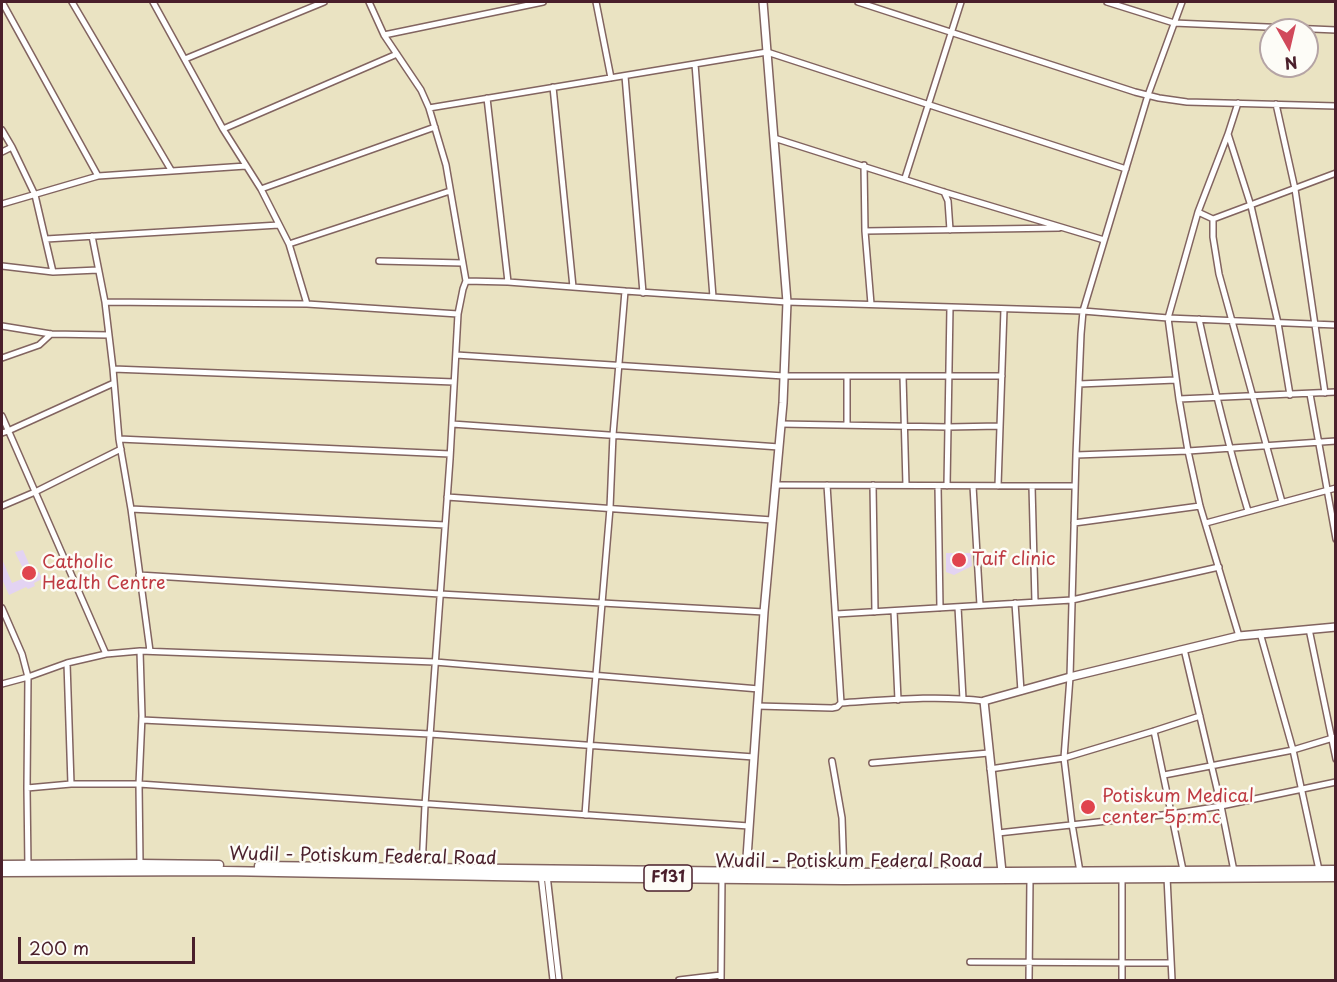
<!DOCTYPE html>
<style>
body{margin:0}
#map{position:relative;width:1337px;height:982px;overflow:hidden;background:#eae3c2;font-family:"Playpen Sans",sans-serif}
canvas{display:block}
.frame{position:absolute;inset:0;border:3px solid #4a1f2b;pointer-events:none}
.north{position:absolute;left:1259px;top:18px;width:60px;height:60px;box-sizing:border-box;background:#fdfcf7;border:2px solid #b5a4a5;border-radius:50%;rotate:172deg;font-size:16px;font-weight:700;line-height:24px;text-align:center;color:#4a1f2b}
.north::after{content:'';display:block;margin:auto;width:21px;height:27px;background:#d1495b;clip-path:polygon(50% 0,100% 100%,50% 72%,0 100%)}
.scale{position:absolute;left:18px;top:937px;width:177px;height:27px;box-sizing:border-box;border:3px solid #4a1f2b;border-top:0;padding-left:8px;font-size:18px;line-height:21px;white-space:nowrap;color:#4a1f2b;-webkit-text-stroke:4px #fdfcf7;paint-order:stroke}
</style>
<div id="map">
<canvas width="1337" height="982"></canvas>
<div class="frame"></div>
<div class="north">N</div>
<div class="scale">200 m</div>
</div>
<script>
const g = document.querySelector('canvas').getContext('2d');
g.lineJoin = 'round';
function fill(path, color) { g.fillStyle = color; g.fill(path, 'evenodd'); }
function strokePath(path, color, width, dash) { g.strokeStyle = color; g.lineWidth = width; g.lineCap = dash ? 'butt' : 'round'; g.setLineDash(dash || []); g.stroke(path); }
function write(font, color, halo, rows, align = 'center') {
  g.font = font + ' "Playpen Sans",sans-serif'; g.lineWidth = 5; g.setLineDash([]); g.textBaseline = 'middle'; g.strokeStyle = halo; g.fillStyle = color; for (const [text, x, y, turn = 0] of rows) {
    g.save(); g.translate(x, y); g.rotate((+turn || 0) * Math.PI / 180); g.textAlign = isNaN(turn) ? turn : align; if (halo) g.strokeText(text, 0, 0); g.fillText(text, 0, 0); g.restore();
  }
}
fill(new Path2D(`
 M23,550L33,573L39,572L42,579L34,583L35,586L28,589L26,587L9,595L2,579V559L12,583L27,577L15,552Z
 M946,553H971L972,566L954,575L946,572Z`), '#e3d3f2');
const minor = new Path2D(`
 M2,2L98,176
 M72,2L171,170
 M153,2L223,129L261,189L289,244L307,304
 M369,2L384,35L421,90L429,108L446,165L466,281L463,289L458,314L450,459L425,805L422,868
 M596,2L611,78
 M858,2L1135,92L1159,98L1187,102L1336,106
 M1107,2L1174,23L1336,30
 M384,35L543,2
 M185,59L324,2
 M695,64L713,297
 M625,76L643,293
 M553,87L573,287
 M487,98L508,282
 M1238,103L1228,134L1198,212L1168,318L1179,399L1188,451L1200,506L1239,636
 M1276,104L1295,189L1325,393
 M429,108L767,52L1126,169
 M223,129L397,54
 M2,130L12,147L35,195L53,272
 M1228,134L1251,206L1278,323L1290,395
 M774,138L944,192L1104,240
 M2,152L12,147
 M864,165L865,231L871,304
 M905,178L961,2
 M261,189L435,127
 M944,192L948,201L950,230
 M2,204L98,176L246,166
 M1198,212L1213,219L1336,173
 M1213,219V237L1219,274L1282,502
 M865,231L1059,228
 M92,236L105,302L113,369L119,439L131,509L150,651
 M46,239L279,225
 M289,244L450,191
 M379,261L463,263
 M2,266L53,272L98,270
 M466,281L508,282L625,291L787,302L1083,311L1168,318L1336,325
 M105,302L307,304L458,314
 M1199,319C1213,384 1229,448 1248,511
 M2,326L51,334L109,335
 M456,355L784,376H1002
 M2,358L39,345L51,334
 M113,369L454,382
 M847,376V425
 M903,376L906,485
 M1079,384L1176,380
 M1310,394L1336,539
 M1179,399L1336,392
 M2,416L106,654
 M452,424L779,447
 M781,424L948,427L1000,426
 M2,433L8,431L114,383
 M119,439L450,454
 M1076,455L1188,451L1336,441
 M775,485L1075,486
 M827,485L841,703
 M873,485L875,612
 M938,486L940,608
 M947,486L950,307
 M973,486L980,605
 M998,486L1004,309
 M1032,486L1035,602
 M447,497L772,520
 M2,506L35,492L121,449
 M131,509L445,525
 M1074,523L1200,506
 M1206,523L1336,488
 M139,575L440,594L764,612
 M1015,603L1021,691
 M958,607L963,699
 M2,608L22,654L28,677L27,788L28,868
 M894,611L898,700
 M836,614L1072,600L1219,567
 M1309,629L1336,759
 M1260,633L1293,750L1319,870
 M1184,649L1221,806L1234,871
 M67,663L71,784
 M2,684L28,677L67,663L106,654L140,651L435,662L759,689
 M757,706L832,708L837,707L841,703C888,700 937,695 984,701
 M142,720L430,734L754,757
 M1154,731L1183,870
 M832,761L842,818L844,875
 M872,763L989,753
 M990,769L1064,758L1154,731L1200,716
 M1164,775L1293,750L1336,737
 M27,788L71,784H139L749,826
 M585,815L590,746L610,508L613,435L625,291
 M998,833L1171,814L1221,806L1336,782
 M140,864L139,784L142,716L140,651
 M1080,872L1072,824L1064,758L1070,677L1076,455L1081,334L1083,311L1148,95L1182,2
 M541,875L553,980
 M547,875L559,980
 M1167,877L1172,980
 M1122,878V980
 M970,962L1171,963
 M679,980L721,975
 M721,980L722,876
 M1029,980L1030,879`);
const tertiary = new Path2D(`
 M746,872L764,612L783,403L787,302L763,2
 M1002,872L984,701L1070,677L1239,636L1336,627`);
const primary = new Path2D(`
 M2,865L140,864L219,865
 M259,866L844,873L1336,870
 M2,872L224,871L547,877L844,880L1336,877`);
strokePath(minor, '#826460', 8);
strokePath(tertiary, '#826460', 10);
strokePath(primary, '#826460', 11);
strokePath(minor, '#fff', 5);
strokePath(tertiary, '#fff', 7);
strokePath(primary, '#fff', 8);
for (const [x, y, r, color] of [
 [959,560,8,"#e0444e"],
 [29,573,8,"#e0444e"],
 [1088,807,8,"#e0444e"]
]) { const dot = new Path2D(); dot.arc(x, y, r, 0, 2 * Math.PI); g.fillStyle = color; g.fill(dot); strokePath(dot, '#fdfcf7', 2); }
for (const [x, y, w] of [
 [668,878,48]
]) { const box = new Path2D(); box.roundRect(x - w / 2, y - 13, w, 26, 4.5); g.fillStyle = '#fdfcf7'; g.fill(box); strokePath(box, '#4a1f2b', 1.5); }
write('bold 16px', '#4a1f2b', null, [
 ["F131",668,878]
]);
write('18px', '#be3a42', '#fdfcf7', [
 ["Taif clinic",972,560],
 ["Catholic",42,563],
 ["Health Centre",42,584],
 ["Potiskum Medical",1102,797],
 ["center 5p.m.c",1102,818]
], 'left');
write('18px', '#4a1f2b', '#fdfcf7', [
 ["Wudil - Potiskum Federal Road",363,857,1],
 ["Wudil - Potiskum Federal Road",849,862]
]);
</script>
